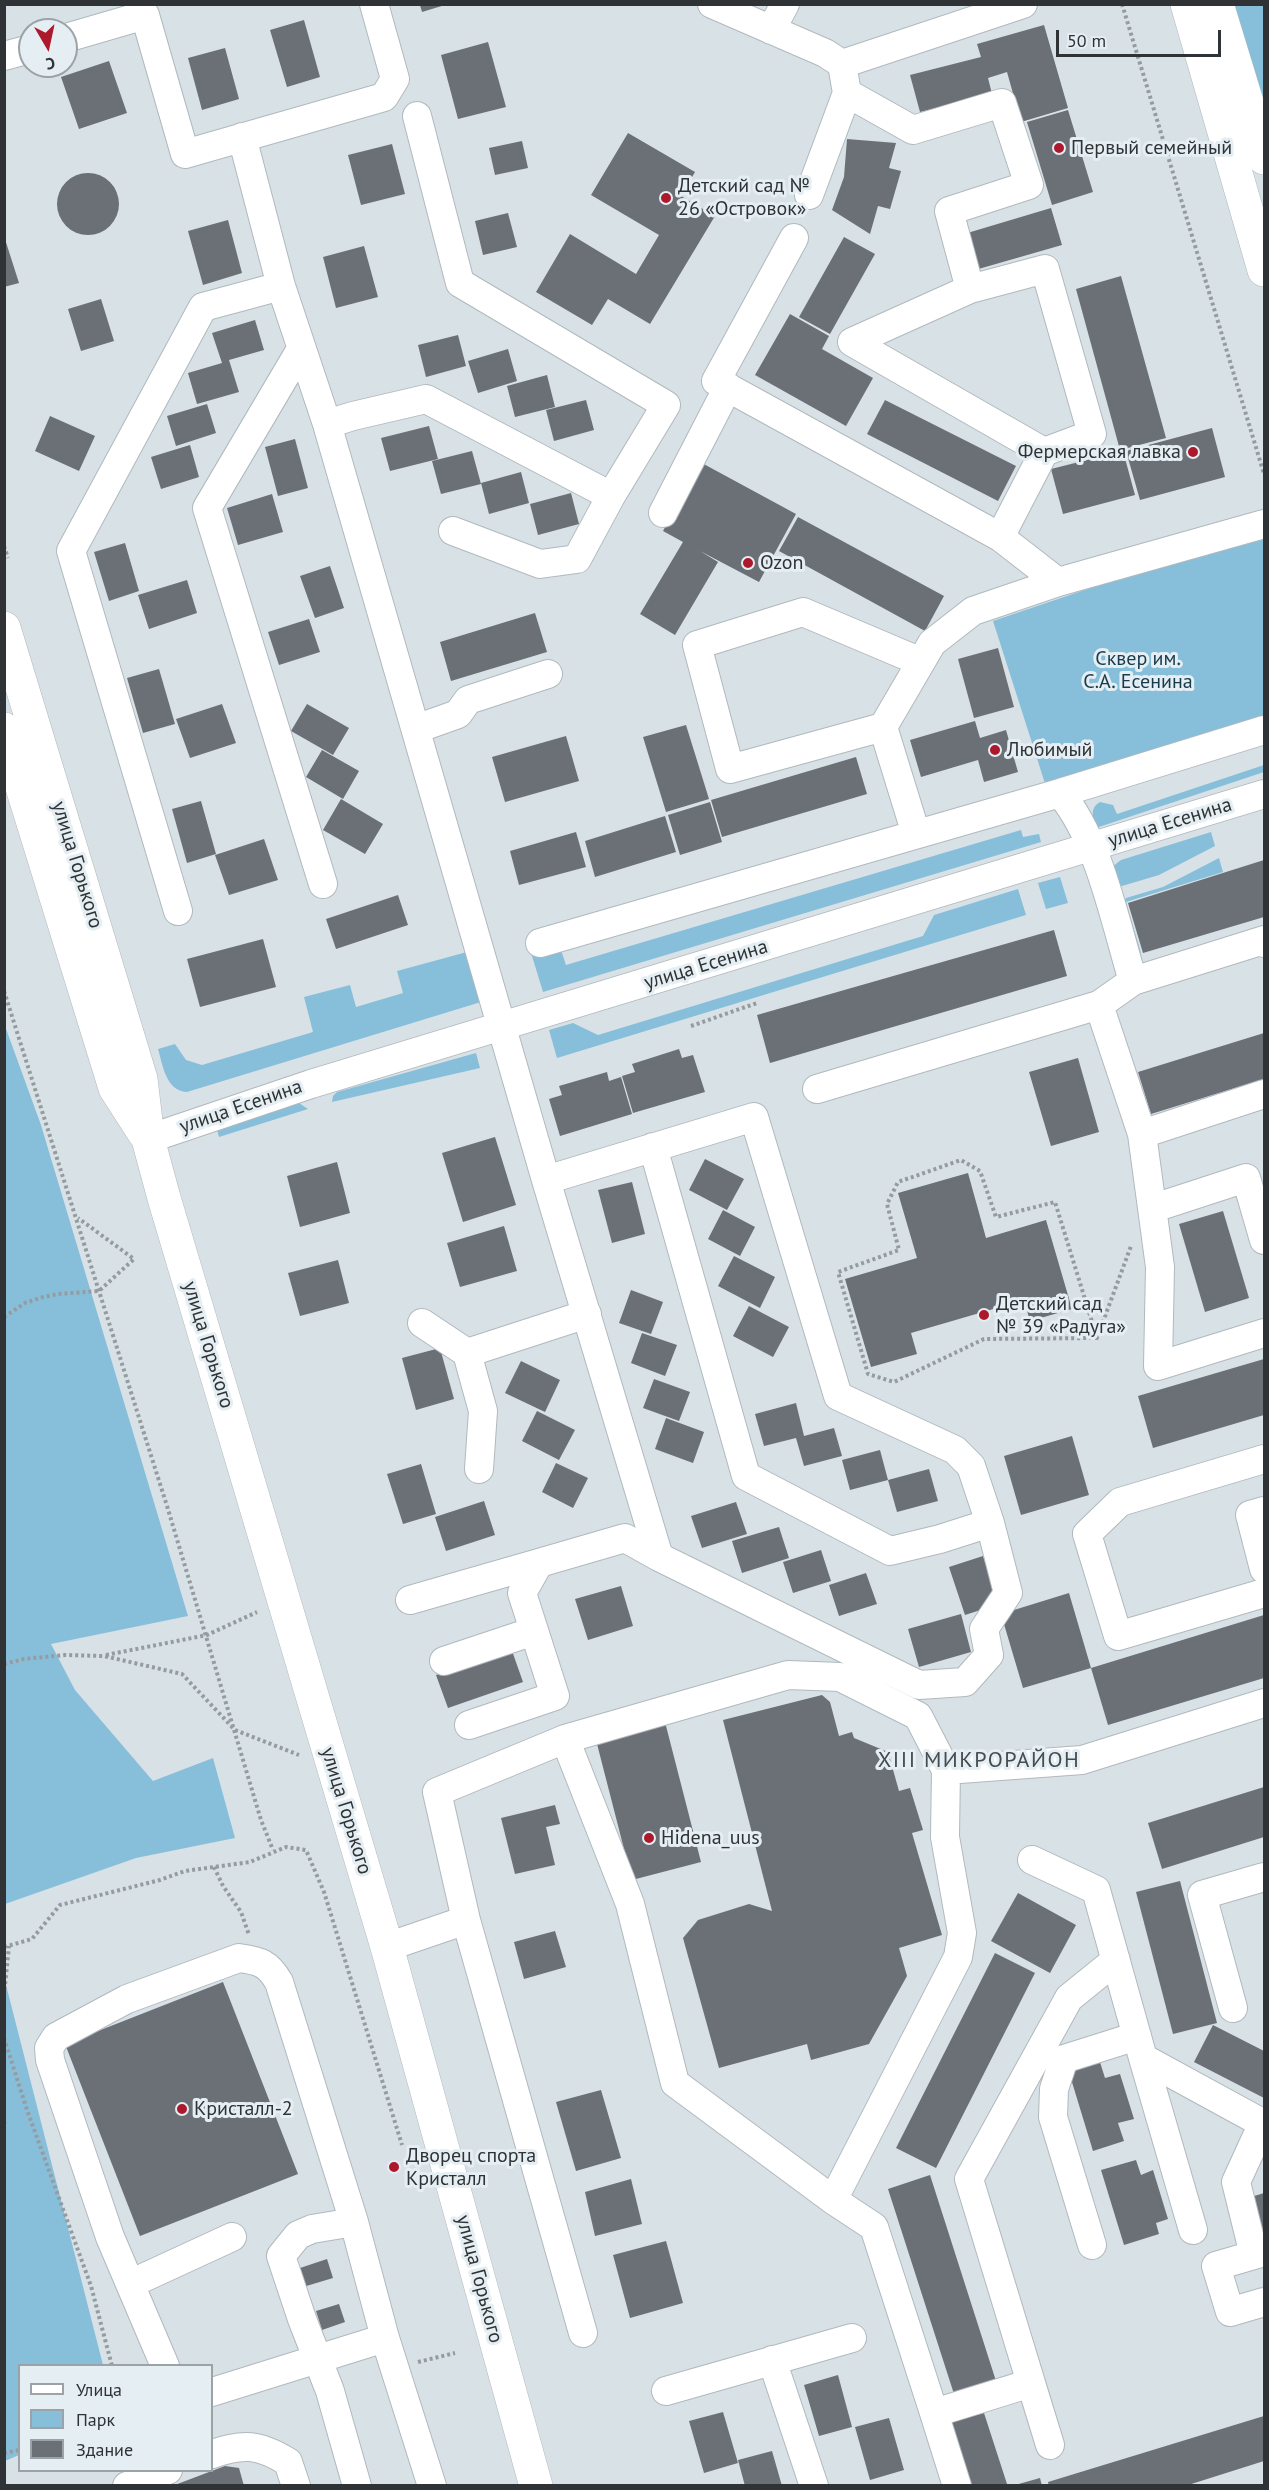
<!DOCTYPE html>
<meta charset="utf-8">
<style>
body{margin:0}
#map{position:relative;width:1269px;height:2490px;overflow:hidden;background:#d8e1e6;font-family:"PT Sans",sans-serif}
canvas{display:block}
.frame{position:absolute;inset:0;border:6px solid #2f3335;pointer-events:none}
.legend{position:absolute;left:18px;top:2364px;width:195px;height:108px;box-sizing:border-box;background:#e5eef3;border:2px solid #9ca3a7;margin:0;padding:8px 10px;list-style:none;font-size:18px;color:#2f3335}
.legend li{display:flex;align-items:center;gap:12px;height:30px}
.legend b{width:30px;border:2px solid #9ca3a7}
.north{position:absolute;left:18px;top:18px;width:60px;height:60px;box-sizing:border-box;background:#e5eef3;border:2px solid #9ca3a7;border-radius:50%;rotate:171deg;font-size:16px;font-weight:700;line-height:24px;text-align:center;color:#2f3335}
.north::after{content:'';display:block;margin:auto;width:21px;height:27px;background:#ad192c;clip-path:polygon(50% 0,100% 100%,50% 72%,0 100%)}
.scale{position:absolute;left:1056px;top:30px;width:165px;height:27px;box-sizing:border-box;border:3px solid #2f3335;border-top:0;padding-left:8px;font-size:18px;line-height:21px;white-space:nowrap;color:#2f3335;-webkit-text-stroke:4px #e5eef3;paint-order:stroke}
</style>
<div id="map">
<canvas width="1269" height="2490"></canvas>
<div class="frame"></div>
<ul class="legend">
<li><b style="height:8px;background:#fff"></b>Улица</li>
<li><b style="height:16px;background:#87bfdb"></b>Парк</li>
<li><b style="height:16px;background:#6b6f76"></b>Здание</li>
</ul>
<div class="north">С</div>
<div class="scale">50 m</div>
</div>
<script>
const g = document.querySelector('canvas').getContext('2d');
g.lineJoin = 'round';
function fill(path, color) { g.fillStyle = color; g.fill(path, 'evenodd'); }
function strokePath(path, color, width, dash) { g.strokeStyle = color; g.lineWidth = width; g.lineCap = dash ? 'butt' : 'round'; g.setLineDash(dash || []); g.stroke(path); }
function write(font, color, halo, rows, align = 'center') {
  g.font = font + ' "PT Sans",sans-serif'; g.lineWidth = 6; g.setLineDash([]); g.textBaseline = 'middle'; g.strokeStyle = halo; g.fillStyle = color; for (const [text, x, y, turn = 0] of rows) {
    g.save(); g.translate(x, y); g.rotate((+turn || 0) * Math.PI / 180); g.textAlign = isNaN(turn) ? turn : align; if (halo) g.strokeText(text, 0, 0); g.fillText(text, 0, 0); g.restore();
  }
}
fill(new Path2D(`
 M1230,5H1264V110Z
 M1264,539V730L1049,796L993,621L1111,581Z
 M1264,765V772L1096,828C1093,818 1089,808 1100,802L1113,805L1117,814Z
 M1021,830L1023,837L1039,834L1041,842L543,992L532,956L560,947L566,965Z
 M1211,832L1215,846L1159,875L1122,886L1116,882L1112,867L1121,860Z
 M1219,858L1223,872L1126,902L1141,953L1133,956L1123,904L1126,898L1163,887Z
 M1060,877L1068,903L1046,909L1038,883Z
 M1018,889L1026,915L557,1058L549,1030L573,1023L598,1035L923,936L934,915Z
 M467,952L481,1002L187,1092C166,1091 163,1066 158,1049L175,1044L186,1060L202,1065L313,1032L304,997L350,985L356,1007L403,993L397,971Z
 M5,1026L41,1125L188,1616L51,1644L75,1690L153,1781L213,1758L235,1838L136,1858L5,1904Z
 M476,1053L480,1068L332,1102L333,1096L337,1092Z
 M299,1103L308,1109L219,1137L216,1126Z
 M4,1977L103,2365L20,2366L19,2455L5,2461Z`), '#87bfdb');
fill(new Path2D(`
 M420,5H445L422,12Z
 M304,20L320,77L287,87L270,30Z
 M1044,25L1068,108L1021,122L1007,72L988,78L992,94L920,112L910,75L981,57L977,44Z
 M488,42L506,107L458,119L441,55Z
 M225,48L239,99L202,110L188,58Z
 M109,61L127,113L79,129L61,77Z
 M1068,110L1093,192L1052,205L1027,122Z
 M628,133L695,172L681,196L715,216L650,324L608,299L592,325L536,292L570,234L636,274L659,235L591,195Z
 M847,139L896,143L889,168L901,171L890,209L878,206L870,234L832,210L844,177Z
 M522,141L528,168L495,175L489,148Z
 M392,144L405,194L361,205L348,155Z
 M57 204a31 31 0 1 1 62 0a31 31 0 1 1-62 0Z
 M1051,208L1062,245L975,270L964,234Z
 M508,213L517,247L483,255L475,221Z
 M228,220L242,273L203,285L188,231Z
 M4,236L19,283L4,287Z
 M844,237L875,254L830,334L799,317Z
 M364,246L378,297L336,308L323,257Z
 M1121,276L1166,438L1120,450L1076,289Z
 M101,299L114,341L81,351L68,309Z
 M790,314L829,336L822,349L873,378L846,426L755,375Z
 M255,320L264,350L229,360L239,392L197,404L188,373L222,363L212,333Z
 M458,335L466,366L426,377L418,345Z
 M508,349L517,381L478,393L468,361Z
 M547,375L555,407L515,417L507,386Z
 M586,400L594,430L554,441L546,410Z
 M885,400L1016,466L998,501L867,434Z
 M207,404L216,433L176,446L167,416Z
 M50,416L95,436L79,471L35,451Z
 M429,426L438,459L390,471L381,438Z
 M1212,428L1225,477L1140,500L1126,451Z
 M295,439L308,488L278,496L265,447Z
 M190,445L199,477L161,489L151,457Z
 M472,451L481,484L441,494L432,461Z
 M1123,451L1135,495L1063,514L1051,469Z
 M700,462L796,514L759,582L700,551L718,562L675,635L640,614L683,542L663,531Z
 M521,472L529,503L489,514L481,483Z
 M571,493L579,524L538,535L530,504Z
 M272,494L283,532L238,545L227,508Z
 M798,517L944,596L925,631L779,551Z
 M125,543L139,591L109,601L94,552Z
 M330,566L344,608L315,618L300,576Z
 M187,580L197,613L149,629L138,595Z
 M535,613L547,652L451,681L440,642Z
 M309,619L320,652L279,665L268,632Z
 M998,648L1014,707L974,718L958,659Z
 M159,669L175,724L143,733L127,678Z
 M222,704L236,743L190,758L176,719Z
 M307,704L349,728L333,755L291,731Z
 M975,721L980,738L1006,730L1018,772L984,782L978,760L921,777L910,740Z
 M686,725L709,799L666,812L643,737Z
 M566,736L579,781L505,802L492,757Z
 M322,750L359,771L343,799L306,777Z
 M856,757L867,794L722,837L711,800Z
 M341,799L383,824L365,854L323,830Z
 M201,801L216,854L187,863L172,809Z
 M710,802L722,842L680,855L668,815Z
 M665,816L676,852L595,877L585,841Z
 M576,832L586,867L519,885L510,851Z
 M264,839L278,880L229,895L215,855Z
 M1264,860V917L1143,953L1128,903Z
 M398,895L408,925L336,949L326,919Z
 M1054,930L1067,976L770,1063L757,1015Z
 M263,939L276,987L200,1007L187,959Z
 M1264,1033V1079L1151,1114L1138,1072Z
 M679,1049L682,1058L693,1055L705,1092L633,1113L622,1076L635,1072L632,1064Z
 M1078,1058L1099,1132L1051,1146L1029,1072Z
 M607,1072L609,1081L621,1077L632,1114L560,1136L549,1099L562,1095L559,1086Z
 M495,1137L516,1205L463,1222L442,1153Z
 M705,1159L744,1179L727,1210L689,1190Z
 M337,1162L350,1213L300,1227L287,1176Z
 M968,1173L986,1238L1046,1220L1072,1309L1030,1321L1024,1300L911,1333L917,1354L871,1367L845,1279L917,1258L898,1193Z
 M632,1182L645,1234L612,1243L598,1190Z
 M723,1210L755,1227L740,1256L708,1239Z
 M1223,1211L1249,1298L1205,1312L1179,1224Z
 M504,1226L517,1271L460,1287L447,1243Z
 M734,1256L775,1277L760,1308L718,1286Z
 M338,1260L349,1303L300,1316L288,1273Z
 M631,1290L663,1302L651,1334L619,1323Z
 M749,1306L789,1327L773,1357L733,1336Z
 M642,1333L677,1345L665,1376L631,1363Z
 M440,1348L454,1399L416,1410L402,1358Z
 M1264,1359V1415L1153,1448L1138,1396Z
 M521,1361L560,1380L545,1412L505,1393Z
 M654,1379L690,1392L679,1421L643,1408Z
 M796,1403L804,1436L834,1428L842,1456L804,1466L796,1438L764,1446L755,1414Z
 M537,1411L575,1430L559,1460L522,1441Z
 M666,1418L704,1432L693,1463L655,1449Z
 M1072,1436L1089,1495L1021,1515L1004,1456Z
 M880,1450L888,1480L850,1490L842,1460Z
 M556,1463L588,1478L573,1508L542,1492Z
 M421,1464L436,1514L403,1524L387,1474Z
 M929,1469L938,1501L897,1512L888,1480Z
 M484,1501L495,1535L446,1551L435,1517Z
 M736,1502L747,1534L702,1548L691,1516Z
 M779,1527L789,1558L742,1573L732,1541Z
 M821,1550L831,1581L793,1593L783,1562Z
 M983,1556L999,1604L965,1615L949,1567Z
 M866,1573L877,1604L839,1616L829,1585Z
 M621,1586L633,1626L588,1640L575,1599Z
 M1069,1593L1091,1668L1264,1615V1678L1108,1725L1091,1668L1023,1688L1001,1614Z
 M961,1614L971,1652L919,1667L908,1629Z
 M511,1648L523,1682L448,1708L436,1675Z
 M822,1695L830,1702L839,1736L852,1732L854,1738L888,1752L899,1791L910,1788L923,1830L912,1833L942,1935L899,1948L907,1976L869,2044L811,2060L807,2044L719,2068L683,1938L698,1920L749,1904L772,1911L723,1720Z
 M665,1722L701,1862L632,1880L596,1740Z
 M1264,1787V1837L1162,1869L1148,1823Z
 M555,1805L560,1824L546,1827L555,1865L515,1874L501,1818Z
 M1180,1881L1217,2023L1173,2034L1136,1892Z
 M1018,1893L1076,1925L1050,1973L991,1941Z
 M555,1931L566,1967L524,1979L514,1942Z
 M995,1953L1035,1973L936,2168L896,2148Z
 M223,1982L298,2174L140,2236L65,2044Z
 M1213,2025L1264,2051V2098L1194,2062Z
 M1099,2059L1105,2078L1120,2074L1134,2119L1118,2123L1124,2141L1093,2151L1068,2069Z
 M601,2090L621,2158L576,2171L556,2102Z
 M1136,2160L1141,2175L1153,2170L1168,2219L1156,2223L1159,2234L1124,2245L1101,2170Z
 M930,2175L996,2381L954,2394L888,2189Z
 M631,2179L642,2224L595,2236L585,2192Z
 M1264,2193V2242L1251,2197Z
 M666,2241L683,2303L630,2318L613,2255Z
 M327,2259L333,2278L303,2287L297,2269Z
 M339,2304L345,2322L322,2330L316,2311Z
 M838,2375L852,2427L819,2436L804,2385Z
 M723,2412L738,2463L704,2473L689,2421Z
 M984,2413L1007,2484L961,2486L943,2424Z
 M1264,2416V2461L1185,2486H1049L1048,2482Z
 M889,2418L904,2470L870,2480L855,2427Z
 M772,2451L782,2486H745L738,2460Z
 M225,2466L239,2468L244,2486H172Z
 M1040,2478L1042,2486H1015V2485Z`), '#6b6f76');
const minor = new Path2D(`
 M712,4L825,53L842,64
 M771,30L785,4
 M66,38L145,15L185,154L384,97L395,79L374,4
 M4,56L30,49
 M847,93L913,130L1002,103L1029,185L949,211L970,289
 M417,116L460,283L666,405L611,496
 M242,137L281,286L327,424L546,1180L659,1557
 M809,195L847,93L842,64L1023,4
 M794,238L716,381L1000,537
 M301,349L207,508L323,884
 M327,424L353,416L426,399L611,496L577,559L540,564L453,531
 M1044,452L852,342L970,289L1045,269L1092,434L1044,452L1000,537L1058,582
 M663,513L728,387
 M921,662L932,643L973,611L1058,582L1264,524
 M883,727L921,662L803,612L697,645L730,769L883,727L916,834
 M416,729L458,714L468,700L548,674
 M1060,793L1264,730
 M178,911L71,551L203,307L281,286
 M540,943L1060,793C1099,839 1115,922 1133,981L1264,940V943
 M1133,981L1099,1005L1142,1134L1160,1267L1158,1366L1264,1333
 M817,1089L1099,1005
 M1142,1134L1264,1094
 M148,1139L311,1084L1264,794
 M546,1180L754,1117L838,1396L955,1450L971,1466L990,1523L940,1539L890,1551L746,1476L653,1147
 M1154,1208L1246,1178L1264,1240
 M422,1323L467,1353
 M1264,1459L1120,1502L1087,1534L1118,1636L1264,1593
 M479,1469L483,1411L467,1353L587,1314
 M1264,1511L1250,1515L1264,1569
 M410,1600L539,1563
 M444,1661L534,1631
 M469,1725L555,1696L522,1593L539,1563L625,1538L659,1557L919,1685L965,1682L989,1655L984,1629L1008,1593L990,1523
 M565,1739L630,1904L675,2083L833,2200L958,1957L962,1933L945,1837L946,1770
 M1032,1860L1096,1890L1143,2058L1264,2124
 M387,1947L466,1920
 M1233,2008L1202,1895L1264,1877
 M1143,2058L1193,2230
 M833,2200L874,2227L934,2413
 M354,2222L312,2229L298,2235L281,2256L302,2319L330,2391L357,2486
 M1092,2245L1053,2117L1054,2089L1064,2059L1137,2036
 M1264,2252L1216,2266L1230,2312L1264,2302
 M1254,2255L1236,2182L1263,2123
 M130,2284L232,2237
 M583,2333L466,1920L437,1792L565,1739L788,1675L840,1677L918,1716L946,1770L1082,1760L1264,1703
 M772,2360L814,2486
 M165,2366L110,2237L50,2060L49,2048L56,2037L127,1999L239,1958C260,1961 268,1963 279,1982L354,2222L385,2338L432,2486
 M1031,2383L1050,2445
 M666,2391L852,2338
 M212,2392L385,2338
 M212,2454C243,2443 259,2444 288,2462L296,2486
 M127,2486L168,2470
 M957,2486L934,2413L1031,2383L969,2179L1069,1998L1116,1960`);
const major = new Path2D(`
 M1187,4L1264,270
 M1217,4L1264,158
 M4,628L141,1079L148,1139L164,1198L387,1947L536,2486
 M4,729L115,1088L144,1133`);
strokePath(minor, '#b0b9be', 30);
strokePath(major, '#b0b9be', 34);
strokePath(new Path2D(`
 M1122,4L1264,474
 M4,546L8,558
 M4,991L167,1506L261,1820L273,1850
 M691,1026L757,1003
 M4,1317L25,1303L43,1297L58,1294L99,1291L134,1259L78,1218
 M1097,1338L1055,1202L996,1217L980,1171L961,1160L898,1182L887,1204L899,1250L838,1272L868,1374L894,1382L984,1339L1097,1338L1131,1246
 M106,1655L207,1635L257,1612
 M4,1664L24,1659L65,1655L104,1656L182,1674L235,1730L299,1755
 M214,1867L223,1886L241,1912L249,1935
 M4,1947L32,1939L60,1905L160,1880L185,1871L250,1862L286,1847L306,1850L324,1892L402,2145
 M4,1996L9,1946
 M4,2038L27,2110L91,2286L112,2366
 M4,2123L6,2124
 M418,2362L455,2353
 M4,2453L20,2450`), '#959c9f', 4, [3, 3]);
strokePath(minor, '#fff', 28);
strokePath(major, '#fff', 33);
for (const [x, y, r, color] of [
 [1059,148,6,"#ad192c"],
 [666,198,6,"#ad192c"],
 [1193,452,6,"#ad192c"],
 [748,563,6,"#ad192c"],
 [995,750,6,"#ad192c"],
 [984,1315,6,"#ad192c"],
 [649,1838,6,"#ad192c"],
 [182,2109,6,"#ad192c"],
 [394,2167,6,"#ad192c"]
]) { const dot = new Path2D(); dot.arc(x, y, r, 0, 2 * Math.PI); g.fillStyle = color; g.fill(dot); strokePath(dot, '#e5eef3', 2); }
write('20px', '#2f3335', '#e5eef3', [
 ["Первый семейный",1071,148],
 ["Детский сад №",678,186],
 ["26 «Островок»",678,209],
 ["Фермерская лавка",1181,452,"right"],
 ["Ozon",760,563],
 ["Любимый",1007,750],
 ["Детский сад",996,1304],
 ["№ 39 «Радуга»",996,1327],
 ["Hidena_uus",661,1838],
 ["Кристалл-2",194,2109],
 ["Дворец спорта",406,2156],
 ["Кристалл",406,2179]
], 'left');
write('20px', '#153b4d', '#e5eef3', [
 ["Сквер им.",1138,659],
 ["С.А. Есенина",1138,682]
]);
write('20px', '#2f3335', '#e5eef3', [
 ["улица Есенина",1170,823,-17],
 ["улица Горького",77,865,73],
 ["улица Есенина",706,965,-17],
 ["улица Есенина",241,1107,-19],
 ["улица Горького",208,1345,73],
 ["улица Горького",346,1811,73],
 ["улица Горького",479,2279,75]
]);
g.letterSpacing = '1.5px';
write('22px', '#454d51', '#e5eef3', [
 ["XIII МИКРОРАЙОН",979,1761]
]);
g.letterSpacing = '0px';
</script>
